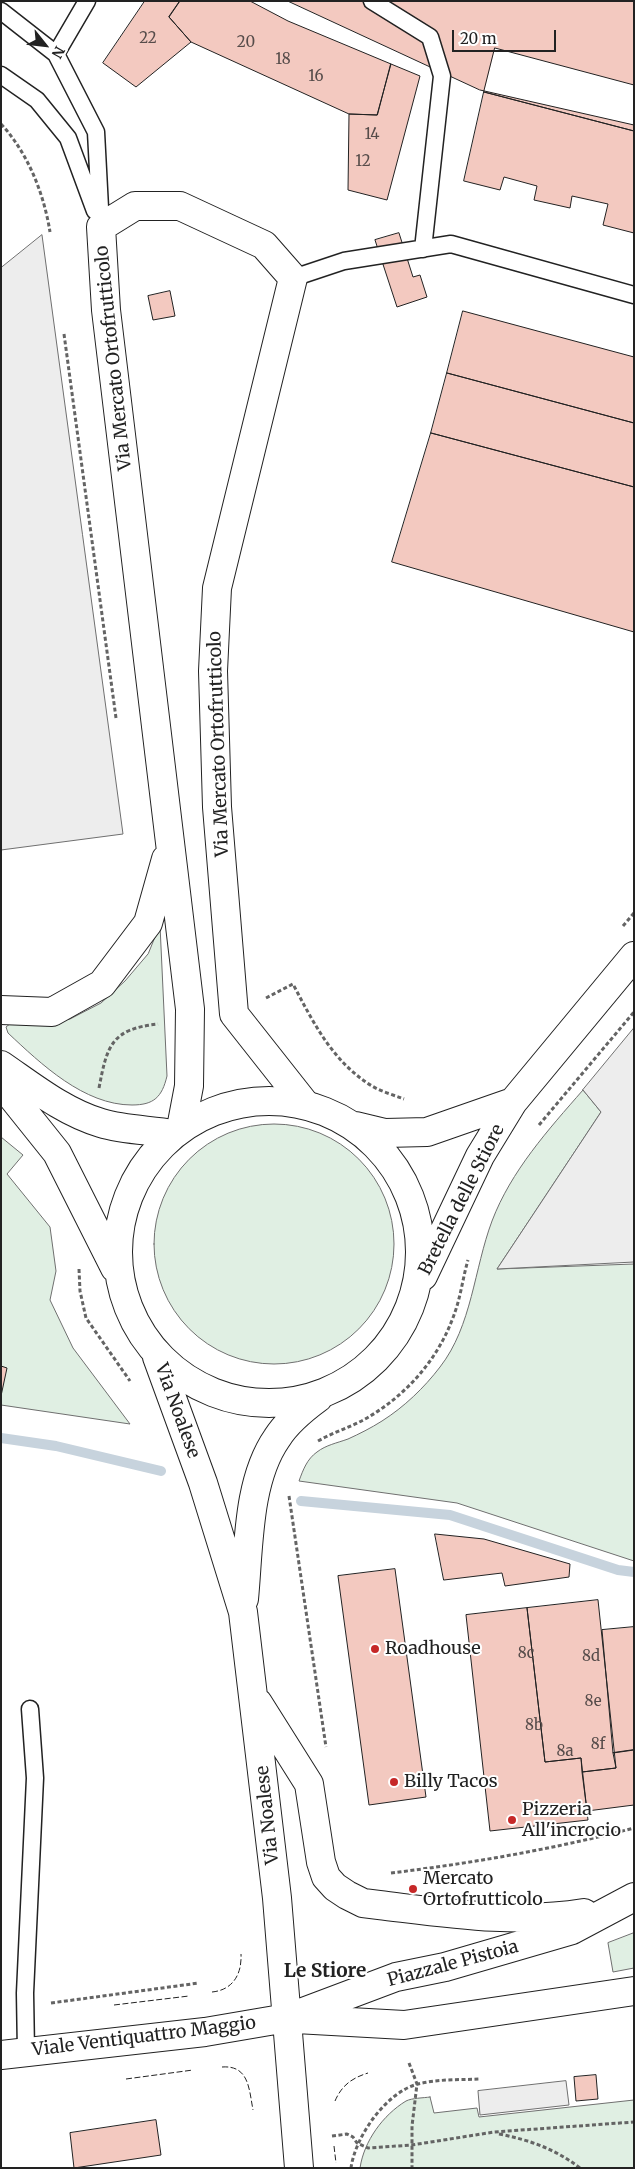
<!DOCTYPE html>
<style>
body{margin:0}
#map{position:relative;width:635px;height:2169px;overflow:hidden;background:#fff;font-family:Merriweather,serif}
canvas{display:block}
.frame{position:absolute;inset:0;border:2px solid #222;pointer-events:none}
.north{position:absolute;left:20px;top:20px;width:50px;height:50px;-webkit-text-stroke:4px #fff;paint-order:stroke;rotate:119deg;font-size:14px;font-weight:700;line-height:20px;text-align:center;color:#222}
.north::after{content:'';display:block;margin:auto;width:18px;height:22px;background:#222;clip-path:polygon(50% 0,100% 100%,50% 72%,0 100%)}
.scale{position:absolute;left:452px;top:30px;width:104px;height:22px;box-sizing:border-box;border:2px solid #222;border-top:0;padding-left:6px;font-size:15px;line-height:18px;white-space:nowrap;color:#222;-webkit-text-stroke:4px #fff;paint-order:stroke}
</style>
<div id="map">
<canvas width="635" height="2169"></canvas>
<div class="frame"></div>
<div class="north">N</div>
<div class="scale">20 m</div>
</div>
<script>
const g = document.querySelector('canvas').getContext('2d');
g.lineJoin = 'round';
function fill(path, color) { g.fillStyle = color; g.fill(path, 'evenodd'); }
function strokePath(path, color, width, dash) { g.strokeStyle = color; g.lineWidth = width; g.lineCap = dash ? 'butt' : 'round'; g.setLineDash(dash || []); g.stroke(path); }
function write(font, color, halo, rows, align = 'center') {
  g.font = font + ' Merriweather,serif'; g.lineWidth = 4; g.setLineDash([]); g.textBaseline = 'middle'; g.strokeStyle = halo; g.fillStyle = color; for (const [text, x, y, turn = 0] of rows) {
    g.save(); g.translate(x, y); g.rotate((+turn || 0) * Math.PI / 180); g.textAlign = isNaN(turn) ? turn : align; if (halo) g.strokeText(text, 0, 0); g.fillText(text, 0, 0); g.restore();
  }
}
const green = new Path2D(`
 M160,925L167,1076C162,1097 154,1105 132,1105C84,1105 41,1064 8,1033L6,1027L11,1023L41,1022L70,1019L101,1003L125,981L148,954Z
 M583,1090L601,1112L497,1269L634,1264V1561L457,1503L299,1481C303,1470 307,1459 317,1452C326,1445 337,1443 348,1439C359,1434 371,1428 382,1421C404,1407 424,1388 440,1367C472,1326 474,1269 492,1221C511,1171 548,1130 583,1090Z
 M154 1244a120 120 0 1 1 240 0a120 120 0 1 1-240 0Z
 M1,1137L23,1155L7,1174L50,1227L56,1271L50,1300L73,1348L130,1424L1,1405Z
 M634,1933V1968L613,1972L608,1943Z
 M430,2097L434,2113L477,2108L479,2117L634,2100V2168H360C364,2141 383,2115 406,2101C412,2098 423,2098 430,2097Z`);
fill(green, '#e0efe3');
strokePath(green, '#6f6f6f', 1);
const parking = new Path2D(`
 M42,235L123,834L1,850V268Z
 M634,1028V1262L497,1269L601,1112L583,1090Z
 M566,2081L569,2105L480,2115L478,2091Z`);
fill(parking, '#ededed');
strokePath(parking, '#6f6f6f', 1);
strokePath(new Path2D(`
 M1,1438L56,1446L161,1471
 M301,1501L450,1515L618,1570L634,1572`), '#c7d3dd', 10);
const building = new Path2D(`
 M145,1H180L169,17L191,42L136,87L103,63Z
 M180,1H250L288,21L391,64L377,115L349,114L191,42L169,17Z
 M288,1H634V125L480,90Z
 M495,48L634,85V131L484,92Z
 M391,64L420,76L387,200L348,190L349,114L377,115Z
 M484,92L634,131V233L603,225L608,204L572,196L570,208L534,200L537,186L504,177L500,190L464,181Z
 M399,233L413,277L420,275L427,297L397,307L375,240Z
 M170,291L175,316L153,320L148,296Z
 M463,311L634,357V423L447,373Z
 M447,373L634,423V487L431,433Z
 M431,433L634,487V632L392,562Z
 M1,1366L7,1368L1,1396Z
 M435,1534L484,1539L570,1564L569,1577L505,1586L502,1573L444,1580Z
 M395,1569L426,1797L369,1805L338,1576Z
 M598,1600L616,1768L582,1772L581,1758L545,1762L527,1608Z
 M527,1608L545,1762L581,1758L588,1820L490,1831L466,1615Z
 M634,1627V1750L613,1753L602,1630Z
 M634,1750V1805L587,1811L582,1772L616,1768L613,1753Z
 M596,2075L598,2099L576,2101L574,2077Z
 M156,2120L161,2155L74,2168L70,2133Z`);
fill(building, '#f3c9c0');
strokePath(building, '#222', 1);
const service = new Path2D(`
 M372,1L430,37L442,76L423,249
 M1,11L56,54L96,132L101,227
 M56,54L87,1
 M1,75L37,100L68,138L95,211
 M293,278L344,261L451,244L634,295
 M26,2052L25,1993L35,1778L30,1709`);
const minor = new Path2D(`
 M1,1010L52,1012L102,984L148,923L166,859
 M181,1128L189,1086L190,1009L106,310L101,227L135,206H180L264,245L293,278L217,588L213,671L217,807L234,1014L305,1104`);
const primary = new Path2D(`
 M1,1065C33,1087 64,1112 101,1123C124,1130 150,1130 173,1134
 M1,1083L57,1153L115,1268
 M118 1252a151 151 0 1 1 302 0a151 151 0 1 1-302 0Z
 M356,1126L385,1133L427,1132L513,1102
 M423,1276L480,1156L513,1102L634,956
 M157,1357L203,1483L243,1612L277,1898L299,2168
 M244,1599C249,1548 247,1481 277,1438C287,1422 303,1409 318,1398
 M258,1703L309,1784L321,1862L326,1877L335,1887L347,1895L363,1903L379,1905C447,1913 517,1924 584,1913
 M296,2019L404,2025L634,1991
 M1,2055L205,2032L287,2018L396,1977L445,1967L572,1930L634,1897`);
strokePath(service, '#222', 19);
strokePath(minor, '#222', 30);
strokePath(primary, '#222', 30);
strokePath(new Path2D(`
 M1,124C28,153 44,194 50,232
 M64,334L116,718
 M623,926L634,913
 M266,998L293,984C314,1024 333,1062 372,1086C382,1092 394,1095 404,1099
 M99,1088C107,1046 111,1029 158,1024
 M539,1125L634,1012
 M79,1269L80,1291L86,1318L130,1381
 M318,1441C334,1432 351,1427 367,1418C408,1394 440,1357 455,1312C461,1295 463,1277 468,1260
 M289,1496L326,1747
 M391,1873C473,1863 554,1849 634,1828
 M51,2003L199,1983
 M409,2063L417,2084L412,2126V2168
 M499,2134C530,2140 555,2149 580,2168
 M332,2136L347,2134L353,2137L357,2143L368,2148L412,2145L494,2132L634,2122
 M351,2168C355,2137 386,2092 418,2084C437,2079 459,2080 479,2079`), '#646464', 3, [4, 2.5]);
strokePath(service, '#fff', 16);
strokePath(minor, '#fff', 28);
strokePath(primary, '#fff', 28);
strokePath(new Path2D(`
 M212,1992C233,1990 242,1974 241,1954
 M114,2005L189,1996
 M222,2067C249,2065 249,2089 253,2110
 M126,2079L193,2070
 M335,2101C342,2085 352,2078 368,2073
 M334,2146L336,2163`), '#222', 1, [6, 2.5]);
for (const [x, y, r, color] of [
 [375,1649,5,"#c62828"],
 [394,1782,5,"#c62828"],
 [512,1820,5,"#c62828"],
 [413,1889,5,"#c62828"]
]) { const dot = new Path2D(); dot.arc(x, y, r, 0, 2 * Math.PI); g.fillStyle = color; g.fill(dot); strokePath(dot, '#fff', 2); }
write('15px', '#564c4a', null, [
 ["22",148,39],
 ["20",246,43],
 ["18",283,60],
 ["16",316,77],
 ["14",372,135],
 ["12",363,162],
 ["8c",526,1654],
 ["8d",591,1657],
 ["8e",593,1702],
 ["8b",534,1726],
 ["8f",598,1745],
 ["8a",565,1752]
]);
write('18px', '#222', '#fff', [
 ["Via Mercato Ortofrutticolo",114,358,-96],
 ["Via Mercato Ortofrutticolo",219,744,-92],
 ["Bretella delle Stiore",462,1200,-63],
 ["Via Noalese",177,1411,70],
 ["Via Noalese",268,1815,-96],
 ["Piazzale Pistoia",453,1964,-15],
 ["Viale Ventiquattro Maggio",144,2037,-7]
]);
write('18px', '#222', '#fff', [
 ["Roadhouse",385,1649],
 ["Billy Tacos",404,1782],
 ["Pizzeria",522,1810],
 ["All'incrocio",522,1831],
 ["Mercato",423,1879],
 ["Ortofrutticolo",423,1900]
], 'left');
write('bold 19px', '#222', '#fff', [
 ["Le Stiore",325,1972]
]);
</script>
